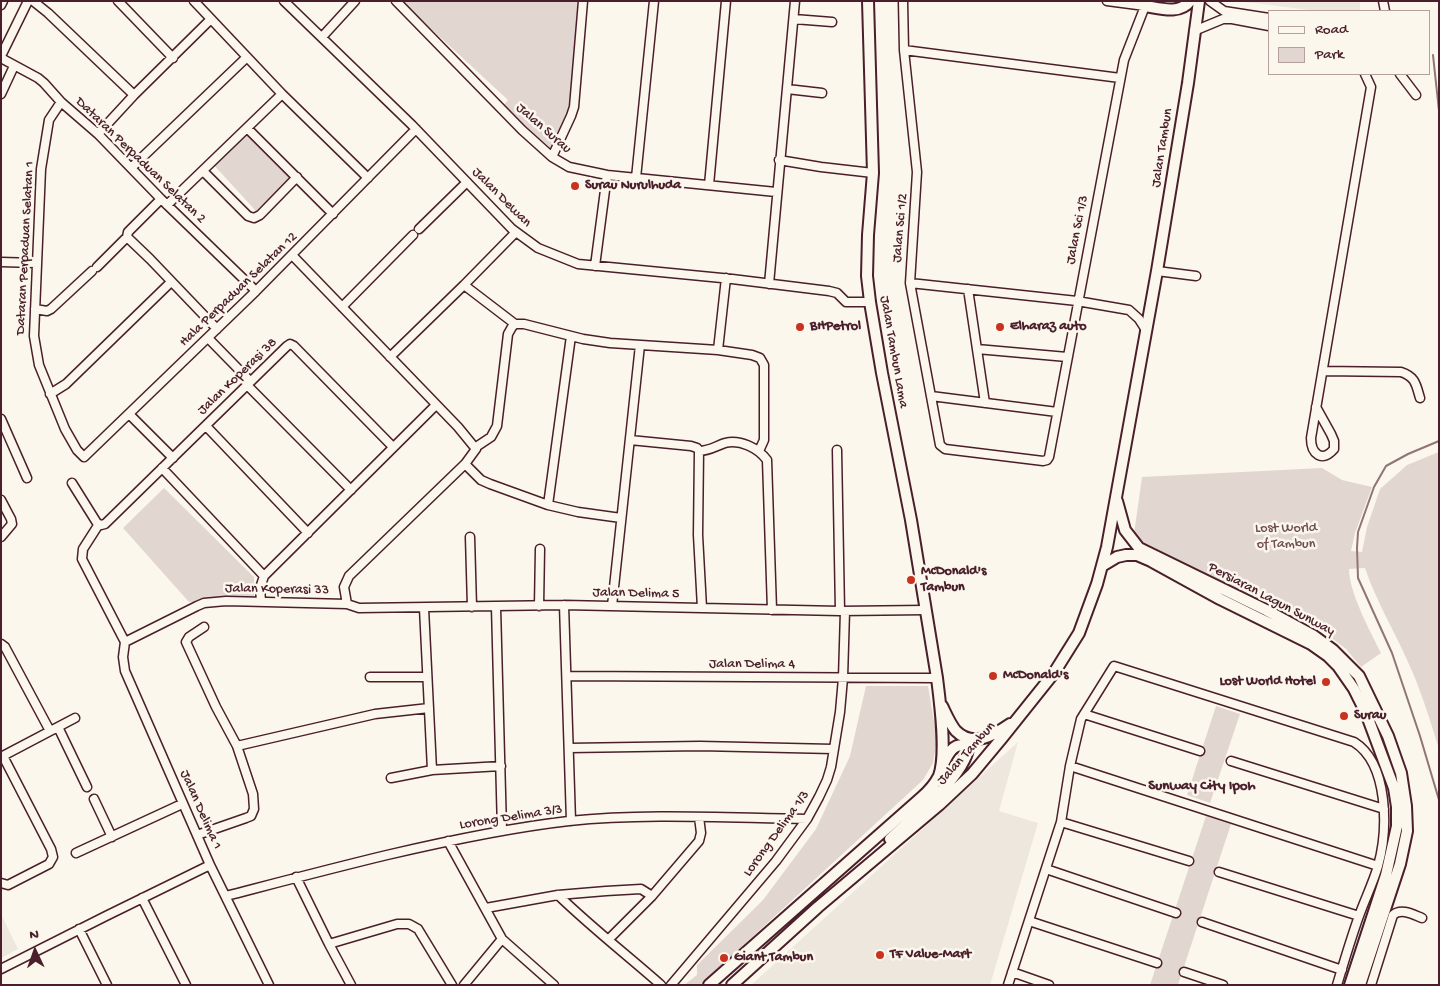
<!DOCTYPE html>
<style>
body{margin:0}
#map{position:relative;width:1440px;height:986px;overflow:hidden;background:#fbf7ec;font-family:"Gochi Hand",sans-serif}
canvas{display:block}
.frame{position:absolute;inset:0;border:2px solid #4a1f2b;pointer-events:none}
.legend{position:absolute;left:1268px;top:10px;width:162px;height:65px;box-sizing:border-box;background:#fbf7ec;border:1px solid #b4a19f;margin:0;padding:6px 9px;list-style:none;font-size:15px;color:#4a1f2b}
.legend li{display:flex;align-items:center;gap:10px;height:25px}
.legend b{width:25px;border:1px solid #b4a19f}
.north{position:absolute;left:10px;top:926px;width:50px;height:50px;-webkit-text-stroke:4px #fbf7ec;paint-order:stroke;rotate:357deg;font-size:14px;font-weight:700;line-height:20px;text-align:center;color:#4a1f2b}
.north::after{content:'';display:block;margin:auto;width:18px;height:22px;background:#4a1f2b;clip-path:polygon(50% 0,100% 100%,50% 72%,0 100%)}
</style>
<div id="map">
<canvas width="1440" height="986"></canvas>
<div class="frame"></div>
<ul class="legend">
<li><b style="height:6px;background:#fbf7ec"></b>Road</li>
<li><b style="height:14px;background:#e2d7d0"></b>Park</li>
</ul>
<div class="north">N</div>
</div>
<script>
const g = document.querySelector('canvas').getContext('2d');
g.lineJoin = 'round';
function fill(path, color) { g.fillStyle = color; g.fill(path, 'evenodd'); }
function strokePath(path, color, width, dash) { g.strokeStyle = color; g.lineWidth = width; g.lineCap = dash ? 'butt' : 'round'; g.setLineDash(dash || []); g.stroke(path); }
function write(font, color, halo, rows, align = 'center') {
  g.font = font + ' "Gochi Hand",sans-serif'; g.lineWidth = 5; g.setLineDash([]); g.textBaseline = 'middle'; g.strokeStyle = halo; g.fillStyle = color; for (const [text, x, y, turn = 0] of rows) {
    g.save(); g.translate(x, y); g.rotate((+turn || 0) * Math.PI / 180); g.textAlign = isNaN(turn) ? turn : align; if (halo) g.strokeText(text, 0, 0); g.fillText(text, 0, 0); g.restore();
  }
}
fill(new Path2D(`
 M1231,1H1360V11H1316L1255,3Z
 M1018,742L999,811L1038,823L990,985H751Z
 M1,914L18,949L1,958Z`), '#eee7de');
fill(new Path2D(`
 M401,1H578L572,90L567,116L552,149L502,107L508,100Z
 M247,129L293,177L256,211L211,162Z
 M1439,452V749C1430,720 1421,690 1408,662C1394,630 1376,601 1365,568L1349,569C1349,592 1370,631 1381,653L1361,667L1346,649L1316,626L1141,542L1134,534L1142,477L1322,468L1342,480L1372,487L1355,533L1351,551L1362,552L1367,527L1380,489L1407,465Z
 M164,488L254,577V598L189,602L123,528Z
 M866,686H928L937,739L933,763L923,780L700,985H684L697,975V965L763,900L816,829L850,756Z
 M1216,706L1240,714L1210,803L1187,795Z
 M1206,816L1231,824L1178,985H1150Z`), '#e2d7d0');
strokePath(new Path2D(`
 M1433,55L1439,111
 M1439,441L1408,454L1386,466L1374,487L1358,532L1357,548L1358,578L1392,653L1420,736L1439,800`), '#907477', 2);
const minor = new Path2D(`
 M33,1L48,13L134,95
 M118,1L173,58
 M194,1L282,94L368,178
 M284,1L412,125L512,229L538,248L578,264L732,279L829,291L837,293L846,302H870
 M396,1L522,130L552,157L569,167L607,175L776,192
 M903,1L904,50L917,172L910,283L940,445L945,449L1043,461L1047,460L1049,457L1124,60L1147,1
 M1107,1L1145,6
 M1210,1L1224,11L1269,18
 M1383,1L1385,11
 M1,5L3,1
 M794,19L832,22
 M1194,31L1223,19H1232L1269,26
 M322,37L355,1
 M904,50L1120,78
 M1,56L28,1
 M1,58L38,78L44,83L61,102L98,134L161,199L256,291
 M1400,74L1416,95
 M787,89L822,93
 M1,94L14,66
 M61,102L49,120L41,169L34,336L39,365L65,429L77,450L84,457L256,291L416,129
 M247,128L333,214
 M98,134L134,95L211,19
 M552,157L571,116L574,107L583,1
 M779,160L821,167L873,173
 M131,168L247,57
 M203,171L248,216L254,218L260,215L297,177
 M636,178L654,1
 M709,185L726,1
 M167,205L282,94
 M419,229L467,182
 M127,237L128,232L161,199
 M292,255L458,427L476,449L465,464L349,576L344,587L347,604
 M1,262L36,263
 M595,266L607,175
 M97,267L127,237L150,259L217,329
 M1157,271L1196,276
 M910,283L1077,301L1129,310L1139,319L1146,330
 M769,284L795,1
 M464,285L516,232
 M968,289L985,403
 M342,307L413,235
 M35,309L47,311L51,309L92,271
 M515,324H524L583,339L610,343L718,350L752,355L760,358L764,365V440L759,451
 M208,338L250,381
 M977,349L1067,357
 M718,350L726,278
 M390,357L464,285L515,324
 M1323,371L1401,372C1416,377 1416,385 1420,398
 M247,385L351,490
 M50,394L66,384L171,282
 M931,396L1057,412
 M1316,407L1331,434L1334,441V449C1322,463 1311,454 1311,438L1371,87L1365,74
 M129,414L173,458
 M1,419L27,478
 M206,426L308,533
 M630,440L691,446L697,448L699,451L698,535L702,608
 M476,447L491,437L497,426L508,334L512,327L515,324
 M837,450L840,611
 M699,451C709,451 716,446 725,443C740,439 758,448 767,460L772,610
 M465,464L481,480L490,484L548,505L578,512L621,518
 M162,468L264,576
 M72,483L97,523L101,525L105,524L287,346L290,344L294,346L393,447
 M1,500L11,519L12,524L1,537
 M548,505L571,336
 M99,524L83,549L82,559L125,642
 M470,537L472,607
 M261,601L260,588L264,576L436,405
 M564,605L571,821
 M539,606L540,549
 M612,606L640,345
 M496,607L502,830
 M424,608L432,770
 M125,642L197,606L204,603L226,601L347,604L359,608L564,605L840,611L926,610
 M125,642L123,657L125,671L210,865L269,985
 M1,644L5,647L50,731
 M567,676L937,678
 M370,677H427
 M1084,714L1200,751
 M58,727L87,787
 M237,746L375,714L429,708
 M569,748L700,746L833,749
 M1,757L75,718
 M1231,761L1384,809
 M1070,766L1378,866
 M391,778L432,770L501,766
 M94,799L112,837
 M1061,822L1189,861
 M197,835L246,818L251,816L254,809L253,794L237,746L216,707L186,642L189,637L204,627
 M448,841L502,939L554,985
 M76,853L182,804
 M1046,869L1176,913
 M1219,872L1359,916
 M296,877L329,944L351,985
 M1,883L8,885L49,864L53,857L51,849L3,756
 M558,895C591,927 627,955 661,985
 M226,896C280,882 333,868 387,855C447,841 507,828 569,821C647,813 728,818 807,819
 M142,898L186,985
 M486,908L558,895L606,891L641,889L652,896
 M1029,921L1157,963
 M1202,922L1342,970
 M79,929L107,985
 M609,939L652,896L699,841L701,833L699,817
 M329,944L397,924H409L418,929L452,985
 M1,969L106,916L210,865
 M1012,972L1049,985
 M1184,972L1223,985
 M464,985L502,939
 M671,985L776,861L807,819L819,797L827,780L831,767L840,712L843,678L845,611
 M1008,985L1061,822L1070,766L1081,719L1114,666L1354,742C1389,764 1388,830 1378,866C1373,883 1365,899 1359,916C1351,938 1344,962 1337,985
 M1371,985L1393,915C1401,908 1412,914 1422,918`);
const major = new Path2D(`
 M1145,6C1159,8 1180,15 1190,1
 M1117,501L1125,530L1139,548L1266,610L1314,636L1333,650L1359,676L1388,736L1401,773L1406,806L1407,831L1400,864L1360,985
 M1102,566L1117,557L1126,555H1137L1151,561L1220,599L1311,644L1328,656L1338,666L1354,689L1366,713L1394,788L1397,807V826L1386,875L1350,985
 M942,706C946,714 950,724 956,731C973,748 994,735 1010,724
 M890,839C912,818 963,778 968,749L964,745C951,744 947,757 942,766
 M709,985L922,797C929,791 935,784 939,776C947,754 940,702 937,678L911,520L882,373L870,302L867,276L868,235L873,173L868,1
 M732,985L818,907L939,805L972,774L1002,738L1054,673L1079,633L1097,584L1107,547L1157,271L1188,83L1199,1`);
strokePath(minor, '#4a1f2b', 11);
strokePath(major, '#4a1f2b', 14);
strokePath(minor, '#fbf7ec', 8);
strokePath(major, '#fbf7ec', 10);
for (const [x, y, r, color] of [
 [575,186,5,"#c8321e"],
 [800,327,5,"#c8321e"],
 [1000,327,5,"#c8321e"],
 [911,580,5,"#c8321e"],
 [993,676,5,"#c8321e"],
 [1326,682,5,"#c8321e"],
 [1344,716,5,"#c8321e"],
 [880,955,5,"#c8321e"],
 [724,958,5,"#c8321e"]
]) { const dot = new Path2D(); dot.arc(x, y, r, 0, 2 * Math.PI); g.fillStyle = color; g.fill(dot); strokePath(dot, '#fbf7ec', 2); }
write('14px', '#4a1f2b', '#fbf7ec', [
 ["Jalan Surau",543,129,41],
 ["Jalan Tambun",1163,148,-81],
 ["Dataran Perpaduan Selatan 2",140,161,44],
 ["Jalan Dewan",501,198,45],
 ["Jalan Sci 1/2",901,228,-85],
 ["Jalan Sci 1/3",1078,230,-79],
 ["Dataran Perpaduan Selatan 1",26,248,-87],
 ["Hala Perpaduan Selatan 12",239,290,-44],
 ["Jalan Tambun Lama",893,352,80],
 ["Jalan Koperasi 38",238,377,-44],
 ["Jalan Koperasi 33",277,590,1],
 ["Jalan Delima 5",636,594,1],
 ["Persiaran Lagun Sunway",1271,600,28],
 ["Jalan Delima 4",752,665],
 ["Jalan Tambun",967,754,-48],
 ["Jalan Delima 1",200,810,66],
 ["Lorong Delima 3/3",511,818,-9],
 ["Lorong Delima 1/3",777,834,-54]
]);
write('bold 14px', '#4a1f2b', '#fbf7ec', [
 ["Surau Nurulhuda",585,186],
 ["BHPetrol",810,327],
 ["Elharaz auto",1010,327],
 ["McDonald's",921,572],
 ["Tambun",921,588],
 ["McDonald's",1003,676],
 ["Lost World Hotel",1316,682,"right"],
 ["Surau",1354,716],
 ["TF Value-Mart",890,955],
 ["Giant Tambun",734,958]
], 'left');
write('14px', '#704d54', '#fbf7ec', [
 ["Lost World",1286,529],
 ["of Tambun",1286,545]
]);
write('bold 15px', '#4a1f2b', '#fbf7ec', [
 ["Sunway City Ipoh",1202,787]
]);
</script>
